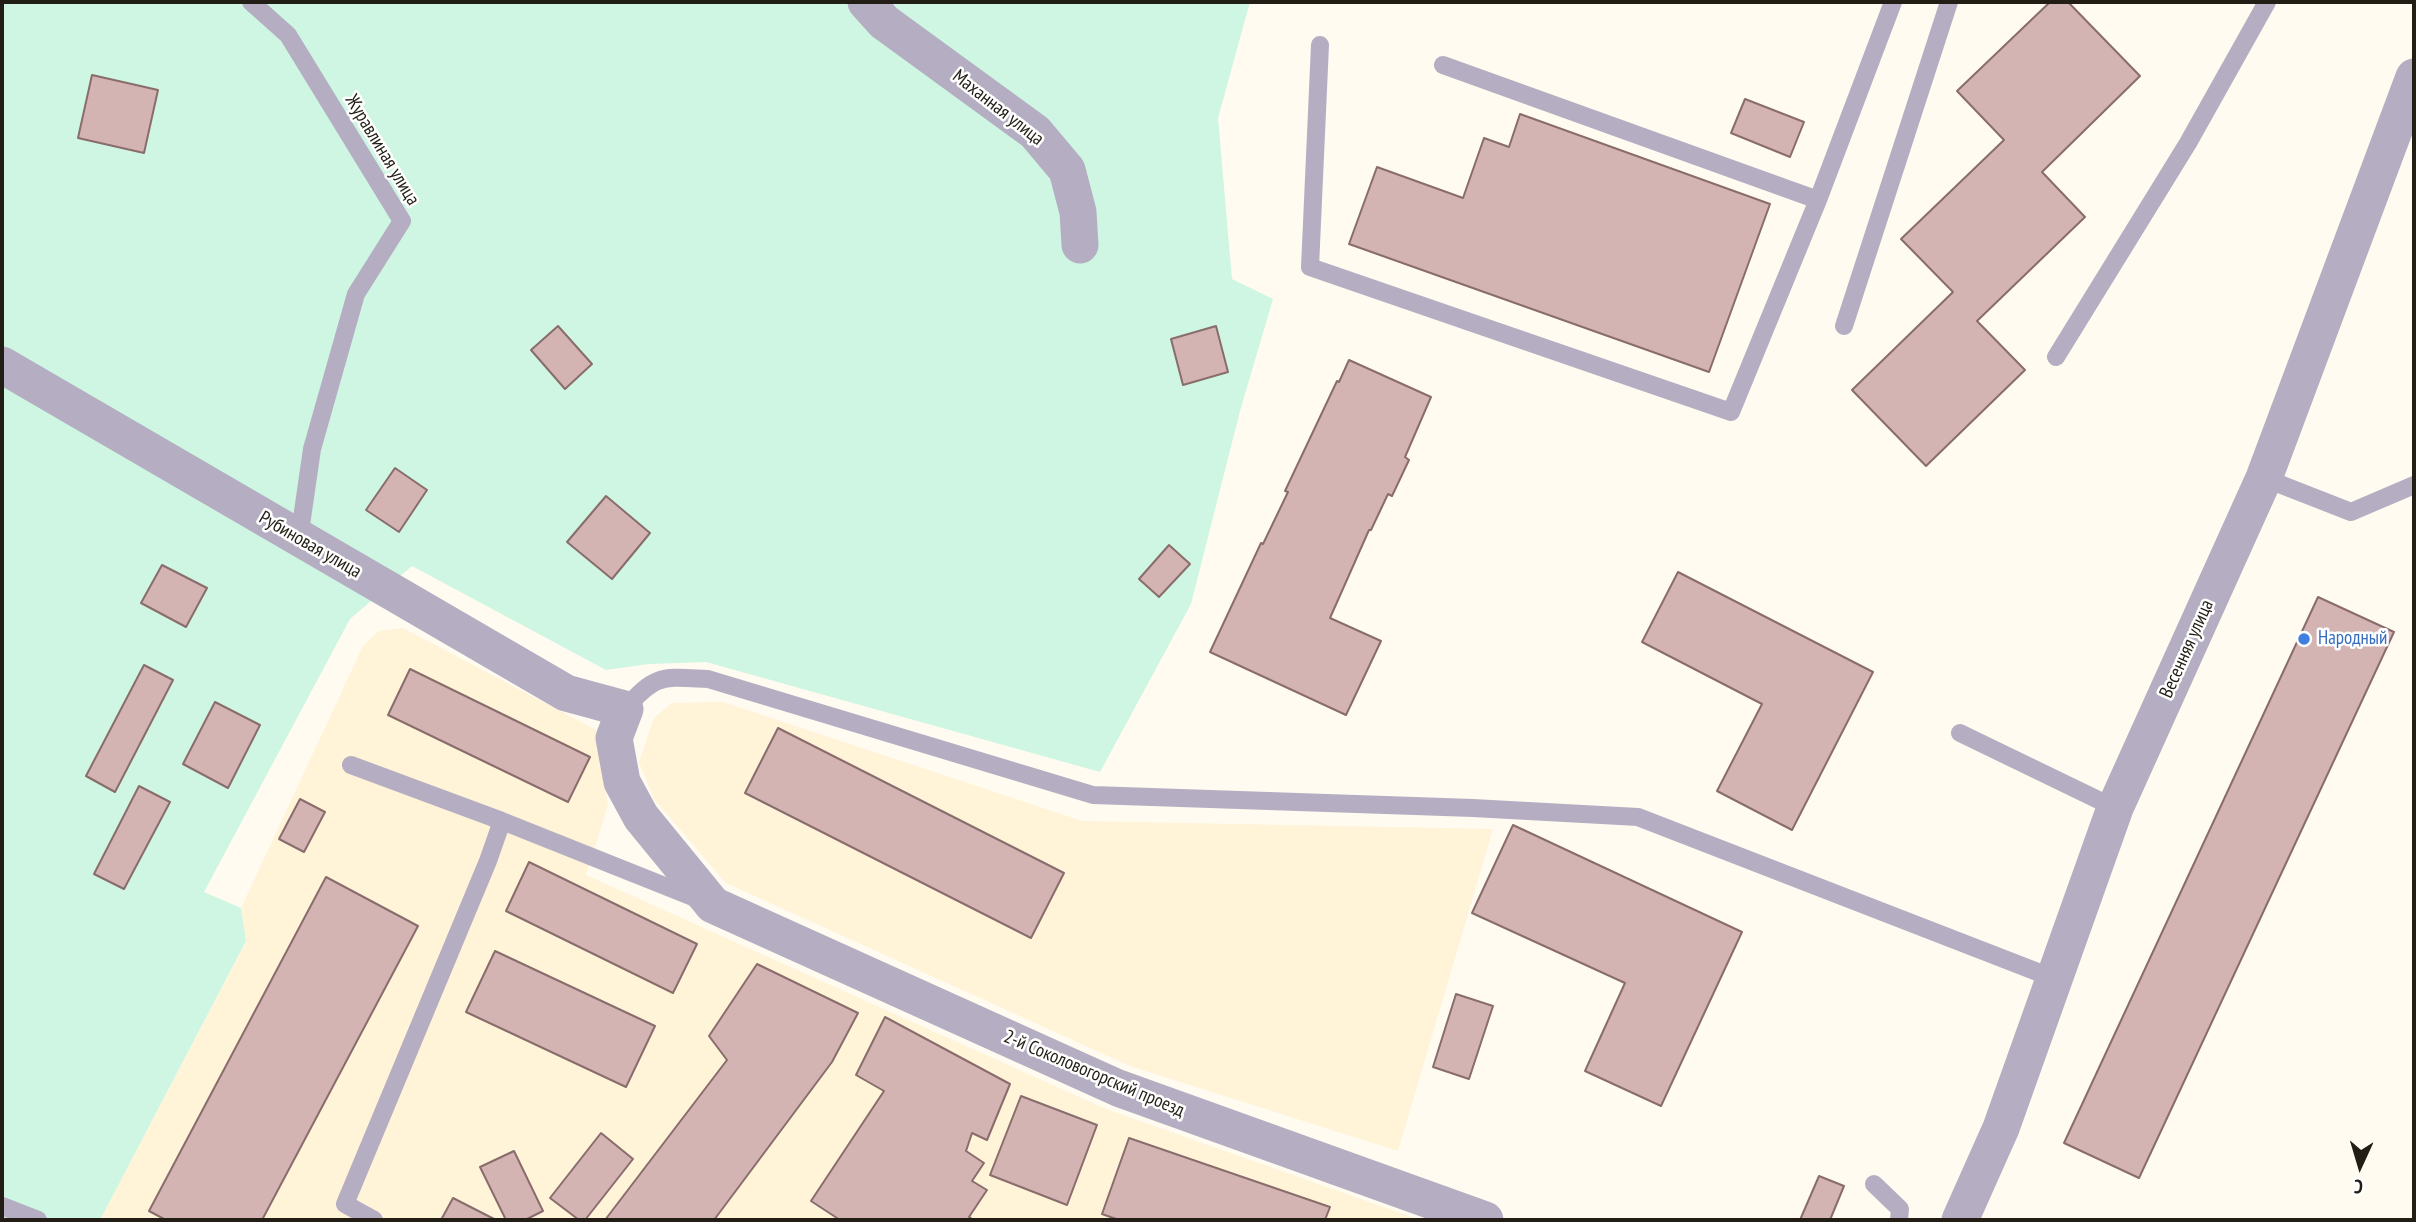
<!DOCTYPE html>
<meta charset="utf-8">
<style>
body{margin:0}
#map{position:relative;width:2416px;height:1222px;overflow:hidden;background:#fffbf0;font-family:"PT Sans Narrow",sans-serif}
canvas{display:block}
.frame{position:absolute;inset:0;border:4px solid #221e15;pointer-events:none}
.north{position:absolute;left:2325px;top:1131px;width:70px;height:70px;-webkit-text-stroke:5px #fff;paint-order:stroke;rotate:184deg;font-size:19px;font-weight:700;line-height:28px;text-align:center;color:#221e15}
.north::after{content:'';display:block;margin:auto;width:24px;height:32px;background:#221e15;clip-path:polygon(50% 0,100% 100%,50% 72%,0 100%)}
</style>
<div id="map">
<canvas width="2416" height="1222"></canvas>
<div class="frame"></div>
<div class="north">С</div>
</div>
<script>
const g = document.querySelector('canvas').getContext('2d');
g.lineJoin = 'round';
function fill(path, color) { g.fillStyle = color; g.fill(path, 'evenodd'); }
function strokePath(path, color, width, dash) { g.strokeStyle = color; g.lineWidth = width; g.lineCap = dash ? 'butt' : 'round'; g.setLineDash(dash || []); g.stroke(path); }
function write(font, color, halo, rows, align = 'center') {
  g.font = font + ' "PT Sans Narrow",sans-serif'; g.lineWidth = 5; g.setLineDash([]); g.textBaseline = 'middle'; g.strokeStyle = halo; g.fillStyle = color; for (const [text, x, y, turn = 0] of rows) {
    g.save(); g.translate(x, y); g.rotate((+turn || 0) * Math.PI / 180); g.textAlign = isNaN(turn) ? turn : align; if (halo) g.strokeText(text, 0, 0); g.fillText(text, 0, 0); g.restore();
  }
}
fill(new Path2D(`
 M403,628L596,730L608,805L586,875L1106,1109L1420,1220H100L246,942L241,908L363,646L379,631Z
 M723,702L1082,821L1493,829L1398,1151L1130,1066L726,883L654,799L639,762L654,718L672,703Z`), '#fff3d8');
fill(new Path2D(`
 M2,2H1250L1218,118L1232,279L1273,299L1240,411L1191,604L1100,772L706,662L649,664L606,670L412,566L350,619L204,892L241,908L246,941L100,1220H2Z`), '#cef6e2');
const building = new Path2D(`
 M2050,2H2068L2140,76L2042,172L2085,217L1977,321L2025,370L1926,466L1852,390L1953,292L1901,239L2004,140L1957,91Z
 M92,75L158,90L144,153L78,138Z
 M1745,99L1804,122L1790,157L1731,133Z
 M1520,114L1770,204L1709,372L1349,244L1377,167L1463,198L1484,138L1509,147Z
 M558,326L592,364L565,389L531,350Z
 M1216,326L1228,372L1183,385L1171,339Z
 M1349,360L1431,397L1405,457L1409,460L1392,496L1388,494L1371,530H1369L1330,618L1381,641L1346,715L1210,652L1261,543L1263,544L1288,492L1285,491L1337,381L1339,382Z
 M395,468L427,490L399,532L366,510Z
 M606,496L650,533L612,579L567,542Z
 M1169,545L1190,564L1159,597L1139,579Z
 M162,565L207,588L186,627L141,603Z
 M1678,572L1873,672L1792,830L1717,791L1762,704L1642,642Z
 M2318,597L2394,632L2139,1178L2064,1143Z
 M144,665L173,680L115,792L86,776Z
 M410,669L590,757L568,802L388,715Z
 M215,702L260,725L228,788L183,764Z
 M778,728L1064,873L1031,938L745,793Z
 M139,786L170,802L124,889L94,874Z
 M300,799L325,812L304,852L279,839Z
 M1513,825L1742,932L1661,1106L1585,1071L1625,983L1472,913Z
 M529,862L697,944L673,993L506,911Z
 M326,877L418,926L262,1220H166L149,1211Z
 M495,951L655,1026L626,1087L466,1012Z
 M757,964L858,1013L832,1062L714,1220H605L727,1060L709,1036Z
 M1456,994L1493,1006L1469,1079L1433,1067Z
 M885,1017L1010,1084L987,1140L972,1133L966,1151L984,1163L972,1181L987,1190L969,1217L974,1220H840L811,1201L884,1091L856,1075Z
 M1021,1096L1097,1125L1067,1205L990,1175Z
 M601,1133L633,1159L585,1220H579L550,1198Z
 M1129,1138L1330,1207L1325,1220H1119L1102,1214Z
 M514,1151L543,1211L525,1220H506L480,1167Z
 M1819,1176L1844,1186L1830,1220H1800Z
 M453,1198L496,1220H441Z`);
fill(building, '#d4b4b3');
strokePath(building, '#896c6c', 2);
strokePath(new Path2D(`
 M251,2L288,35L402,221L356,294L312,449L299,539
 M1320,45L1310,267L1731,412L1818,200L1893,2
 M1443,65L1818,200
 M1844,326L1949,2
 M2056,357L2188,143L2267,2
 M2264,478L2351,512L2414,485
 M625,709C656,673 663,677 708,679L1093,795L1473,808L1638,817L2053,978
 M1960,733L2115,808
 M351,765L502,821L700,900
 M1874,1184L1900,1209L1899,1220
 M2,1206L38,1220
 M374,1220L345,1204L488,861L502,821`), '#b5aec2', 18);
strokePath(new Path2D(`
 M866,2L884,22L1035,132L1067,170L1078,212L1080,245
 M2,365L566,693L625,709L614,738L622,782L641,817L713,905L1118,1088L1485,1220
 M1960,1220L2001,1128L2115,808L2264,478L2414,77`), '#b5aec2', 37);
for (const [x, y, r, color] of [
 [2304,639,7,"#3f7fe0"]
]) { const dot = new Path2D(); dot.arc(x, y, r, 0, 2 * Math.PI); g.fillStyle = color; g.fill(dot); strokePath(dot, '#fff', 2.5); }
write('19px', '#221e15', '#fff', [
 ["Маханная улица",998,108,38],
 ["Журавлиная улица",382,150,59],
 ["Рубиновая улица",310,545,30],
 ["Весенняя улица",2187,649,-66],
 ["2-й Соколовогорский проезд",1094,1074,23]
]);
write('19px', '#366cbe', '#fff', [
 ["Народный",2318,639]
], 'left');
</script>
